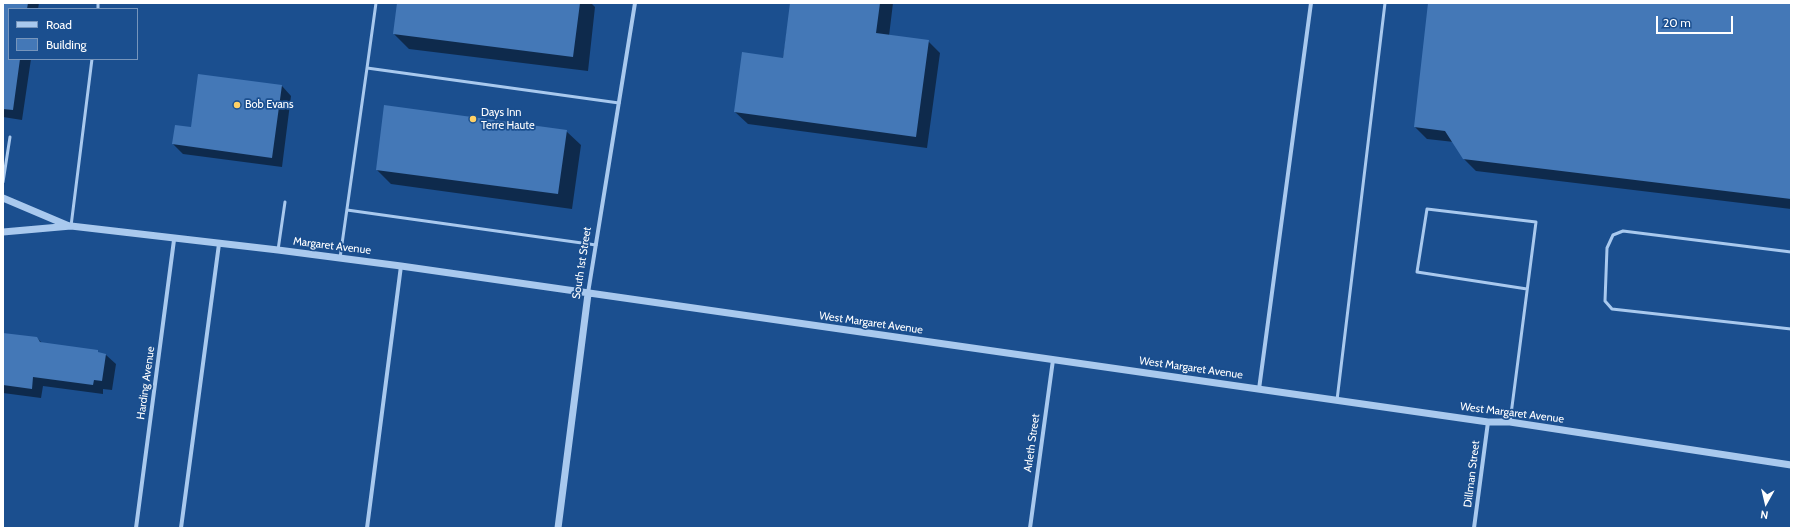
<!DOCTYPE html>
<style>
body{margin:0}
#map{position:relative;width:1794px;height:531px;overflow:hidden;background:#1b4f8f;font-family:Cabin,sans-serif}
canvas{display:block}
.frame{position:absolute;inset:0;border:4px solid #fff;pointer-events:none}
.legend{position:absolute;left:8px;top:8px;width:130px;height:52px;box-sizing:border-box;background:#1b4f8f;border:1px solid #7695bc;margin:0;padding:5px 7px;list-style:none;font-size:12px;color:#fff}
.legend li{display:flex;align-items:center;gap:8px;height:20px}
.legend b{width:20px;border:1px solid #7695bc}
.north{position:absolute;left:1746px;top:483px;width:40px;height:40px;-webkit-text-stroke:3px #1b4f8f;paint-order:stroke;rotate:188deg;font-size:11px;font-weight:700;line-height:16px;text-align:center;color:#fff}
.north::after{content:'';display:block;margin:auto;width:14px;height:18px;background:#fff;clip-path:polygon(50% 0,100% 100%,50% 72%,0 100%)}
.scale{position:absolute;left:1656px;top:16px;width:77px;height:18px;box-sizing:border-box;border:2px solid #fff;border-top:0;padding-left:5px;font-size:12px;line-height:14px;white-space:nowrap;color:#fff;-webkit-text-stroke:3px #1b4f8f;paint-order:stroke}
</style>
<div id="map">
<canvas width="1794" height="531"></canvas>
<div class="frame"></div>
<ul class="legend">
<li><b style="height:5px;background:#a9c9ee"></b>Road</li>
<li><b style="height:11px;background:#4478b7"></b>Building</li>
</ul>
<div class="north">N</div>
<div class="scale">20 m</div>
</div>
<script>
const g = document.querySelector('canvas').getContext('2d');
g.lineJoin = 'round';
function fill(path, color) { g.fillStyle = color; g.fill(path, 'evenodd'); }
function strokePath(path, color, width, dash) { g.strokeStyle = color; g.lineWidth = width; g.lineCap = dash ? 'butt' : 'round'; g.setLineDash(dash || []); g.stroke(path); }
function write(font, color, halo, rows, align = 'center') {
  g.font = font + ' Cabin,sans-serif'; g.lineWidth = 3.5; g.setLineDash([]); g.textBaseline = 'middle'; g.strokeStyle = halo; g.fillStyle = color; for (const [text, x, y, turn = 0] of rows) {
    g.save(); g.translate(x, y); g.rotate((+turn || 0) * Math.PI / 180); g.textAlign = isNaN(turn) ? turn : align; if (halo) g.strokeText(text, 0, 0); g.fillText(text, 0, 0); g.restore();
  }
}
fill(new Path2D(`
 M3,3H39L38,9H9V59H31L22,120L3,117Z
 M398,3H591L595,7L588,71L409,49L394,34Z
 M791,3H893L889,36L928,41L940,53L927,148L748,124L735,112L783,59Z
 M1429,3H1791V209L1476,171L1464,159L1454,142L1427,139L1415,127Z
 M282,86L291,96L282,167L183,154L173,144Z
 M566,131L581,145L572,209L391,184L377,170Z
 M3,334L37,338L42,343L97,351L100,354L106,355L116,364L112,390L103,389V394L43,386L41,398L3,393Z`), '#0007');
fill(new Path2D(`
 M3,3H28L27,9H9V59H20L13,110L3,109Z
 M397,3H580L573,57L393,34Z
 M790,3H880L876,33L929,40L916,137L734,112L742,52L783,58Z
 M1428,3H1791V199L1463,159L1445,131L1414,127Z
 M198,74L282,85L272,158L172,144L175,125L191,127Z
 M384,105L567,130L558,194L376,170Z
 M3,333L37,337L40,342L98,350V352L106,354L102,381L94,380L93,385L33,377L32,389L3,385Z`), '#4478b7');
strokePath(new Path2D(`
 M98,9V3
 M367,68L376,3
 M3,182L10,137
 M347,210L596,245
 M71,226L92,59
 M278,250L285,202
 M1791,252L1623,231L1613,235L1607,248L1605,301L1612,309L1791,329
 M340,258L367,68L619,103
 M1337,400L1385,3
 M1510,422L1536,222L1427,209L1417,272L1527,289`), '#a9c9ee', 3);
strokePath(new Path2D(`
 M588,293L635,3
 M1259,389L1311,3
 M136,528L174,240
 M181,528L219,244
 M367,528L401,266
 M1030,528L1053,360
 M1474,528L1488,422`), '#a9c9ee', 4);
strokePath(new Path2D(`
 M3,198L69,226
 M3,232L71,226L278,250L401,266L1488,422H1510L1791,465
 M558,528L588,294`), '#a9c9ee', 7);
for (const [x, y, r, color] of [
 [237,105,4,"#ffd166"],
 [473,119,4,"#ffd166"]
]) { const dot = new Path2D(); dot.arc(x, y, r, 0, 2 * Math.PI); g.fillStyle = color; g.fill(dot); strokePath(dot, '#1b4f8f', 1.5); }
write('11px', '#fff', '#1b4f8f', [
 ["Bob Evans",245,105],
 ["Days Inn",481,113],
 ["Terre Haute",481,126]
], 'left');
write('11px', '#fff', '#1b4f8f', [
 ["Margaret Avenue",332,246,7],
 ["South 1st Street",582,263,-81],
 ["West Margaret Avenue",871,323,8],
 ["West Margaret Avenue",1191,368,8],
 ["Harding Avenue",146,383,-82],
 ["West Margaret Avenue",1512,413,7],
 ["Arleth Street",1032,443,-82],
 ["Dillman Street",1472,474,-83]
]);
</script>
